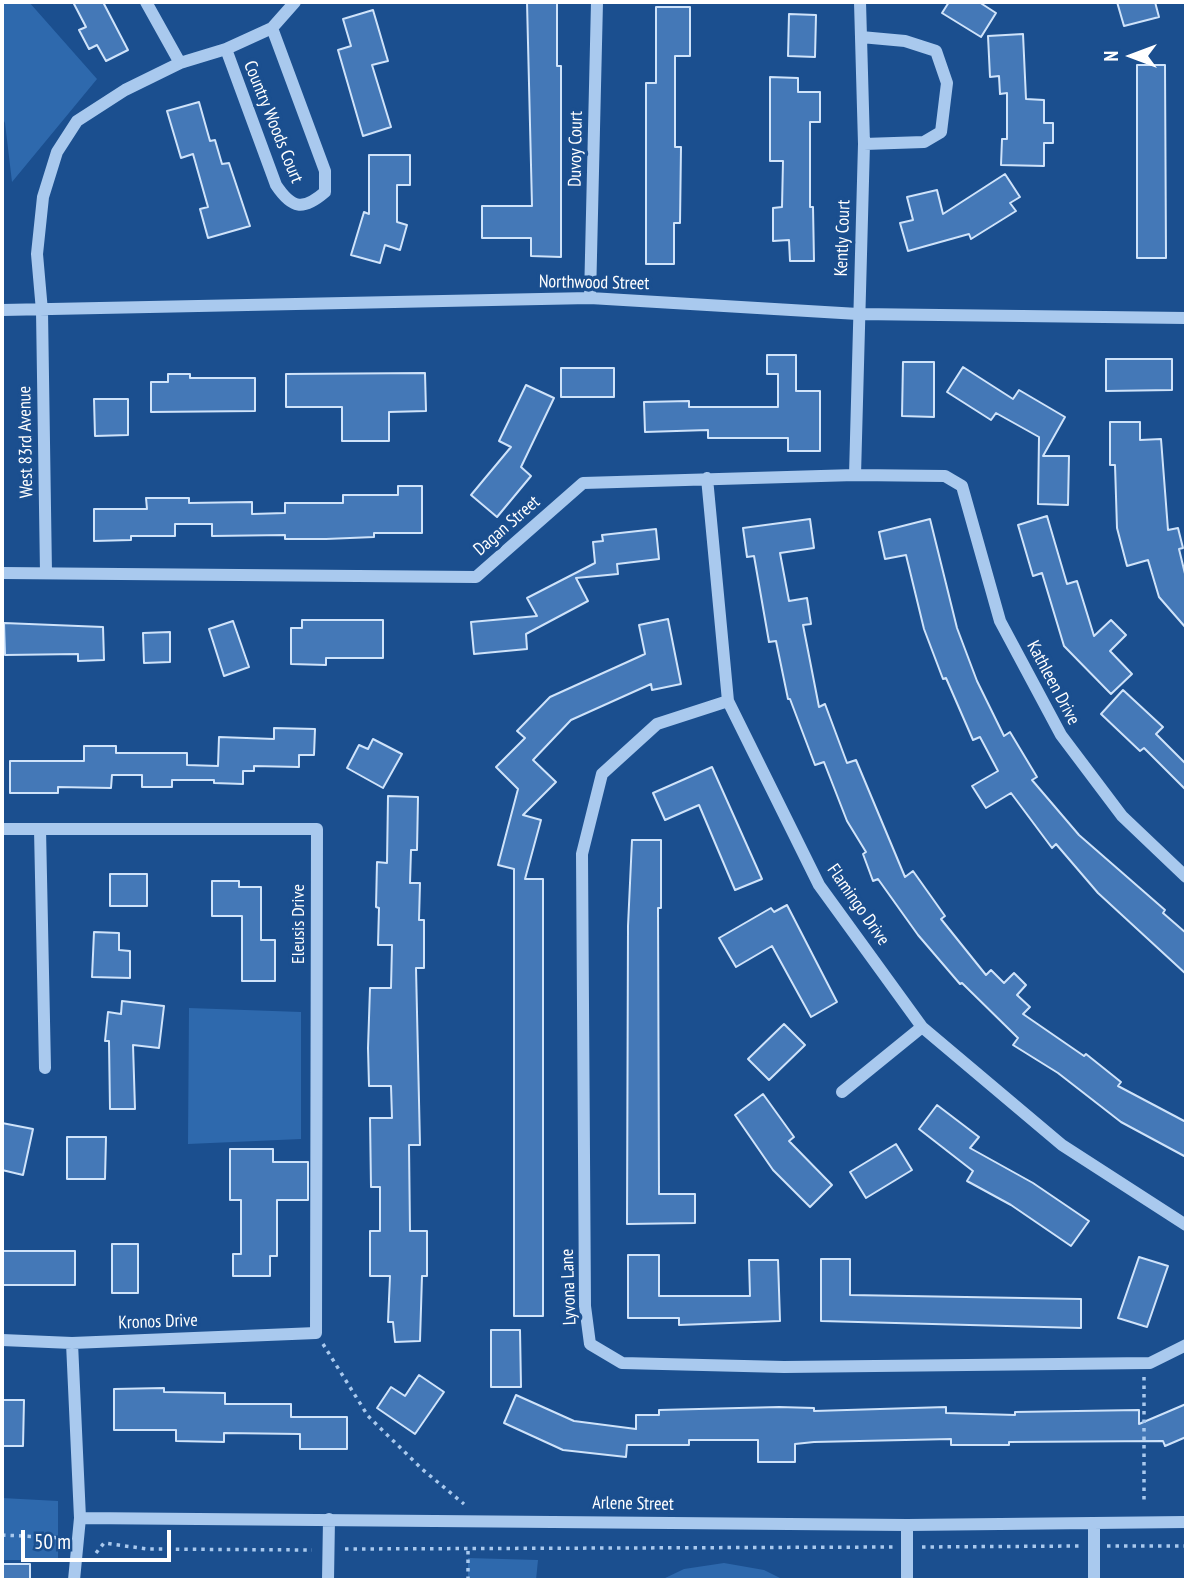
<!DOCTYPE html>
<style>
body{margin:0}
#map{position:relative;width:1188px;height:1582px;overflow:hidden;background:#1b4f8f;font-family:"PT Sans Narrow",sans-serif}
canvas{display:block}
.frame{position:absolute;inset:0;border:4px solid #fff;pointer-events:none}
.north{position:absolute;left:1097px;top:21px;width:70px;height:70px;-webkit-text-stroke:5px #1b4f8f;paint-order:stroke;rotate:270deg;font-size:19px;font-weight:700;line-height:28px;text-align:center;color:#fff}
.north::after{content:'';display:block;margin:auto;width:24px;height:32px;background:#fff;clip-path:polygon(50% 0,100% 100%,50% 72%,0 100%)}
.scale{position:absolute;left:21px;top:1530px;width:150px;height:32px;box-sizing:border-box;border:4px solid #fff;border-top:0;padding-left:9px;font-size:21px;line-height:24px;white-space:nowrap;color:#fff;-webkit-text-stroke:5px #1b4f8f;paint-order:stroke}
</style>
<div id="map">
<canvas width="1188" height="1582"></canvas>
<div class="frame"></div>
<div class="north">N</div>
<div class="scale">50 m</div>
</div>
<script>
const g = document.querySelector('canvas').getContext('2d');
g.lineJoin = 'round';
function fill(path, color) { g.fillStyle = color; g.fill(path, 'evenodd'); }
function strokePath(path, color, width, dash) { g.strokeStyle = color; g.lineWidth = width; g.lineCap = dash ? 'butt' : 'round'; g.setLineDash(dash || []); g.stroke(path); }
function write(font, color, halo, rows, align = 'center') {
  g.font = font + ' "PT Sans Narrow",sans-serif'; g.lineWidth = 7; g.setLineDash([]); g.textBaseline = 'middle'; g.strokeStyle = halo; g.fillStyle = color; for (const [text, x, y, turn = 0] of rows) {
    g.save(); g.translate(x, y); g.rotate((+turn || 0) * Math.PI / 180); g.textAlign = isNaN(turn) ? turn : align; if (halo) g.strokeText(text, 0, 0); g.fillText(text, 0, 0); g.restore();
  }
}
fill(new Path2D(`
 M2,2H29L97,79L12,182L5,123L2,117Z
 M189,1008L301,1012V1139L188,1144Z
 M2,1498L58,1501V1560H2Z
 M468,1558L538,1560L536,1580H468Z
 M724,1563L764,1570L784,1580H661L684,1569Z`), '#2e69ad');
const building = new Path2D(`
 M73,2H103L128,50L106,61L97,45L89,49L79,30L86,27Z
 M527,2H557V66H561V257L531,256V238H482V206H532Z
 M949,2H979L996,13L981,37L942,13Z
 M1117,2H1155L1159,17L1124,26Z
 M656,7H690V56H675V147H681L680,223H674V264H646V83H656Z
 M373,10L388,61L372,65L391,127L363,136L338,50L351,46L343,19Z
 M789,14L816,15L815,57L788,56Z
 M1023,34L1026,99L1044,100V123H1053V143H1044V166L1001,165L1002,139H1007V93L1000,94L999,76L990,77L988,36Z
 M1137,65H1165L1166,258H1137Z
 M770,77L798,78V92H820V122H810V207H813L814,261H790L789,240L773,241V208L782,207L783,161H770Z
 M199,102L210,141L215,140L222,164L229,163L250,226L208,238L200,209L208,207L193,154L181,158L167,111Z
 M369,155H410V185H397V222L407,225L400,250L385,245L380,263L351,255L364,212L369,214Z
 M1005,174L1020,197L1010,203L1016,211L971,239L969,234L908,251L900,223L913,220L907,197L937,190L943,214Z
 M767,355H796V391H820V451H788V438H708V430L645,432L644,402L689,401V407H778V374H767Z
 M1106,359H1172V390L1106,391Z
 M903,362H934V417L902,416Z
 M963,367L1013,399L1019,390L1065,417L1043,456H1069L1068,505L1038,504L1039,437L996,413L991,420L947,392Z
 M561,368H614V397H561Z
 M425,373L426,411L389,412V441H342V407H286V374Z
 M168,374H190V378H255V411L151,412V382H168Z
 M526,385L554,398L521,467L531,476L497,517L471,495L511,447L499,441Z
 M94,399H128V435L95,436Z
 M1110,422H1140V440L1161,439L1168,530L1178,528L1183,548L1179,549L1186,578V628L1159,597L1148,560L1127,566L1117,528L1115,465H1110Z
 M398,486H422V533H374V537L326,539H285V535L212,536V524H175V536H131V540L94,541V509H147L146,498H189V503L252,502V514L285,513V503H343V495H398Z
 M1047,516L1067,584L1077,581L1094,636L1111,620L1126,635L1110,651L1132,674L1111,694L1064,646L1042,573L1033,576L1018,525Z
 M810,519L814,548L780,553L789,601L807,598L811,624L803,625L819,707L825,704L847,763L856,760L905,877L913,871L945,916L941,919L986,975L991,970L1004,983L1014,973L1026,985L1017,995L1030,1007L1023,1014L1084,1056L1086,1054L1121,1082L1118,1086L1186,1122V1157L1121,1122L1058,1073L1013,1045L1018,1038L962,983L960,984L918,935L878,879L873,881L863,854L866,852L847,821L824,762L815,765L790,699H788L776,641L769,642L754,556L747,557L743,528Z
 M930,519L957,628L977,681L1004,736L1010,732L1037,777L1032,780L1079,835L1165,910L1163,913L1186,933V974L1098,893L1056,844L1052,848L1011,793L986,808L972,786L998,771L980,737L973,740L946,678L943,679L924,629L906,555L885,559L879,532Z
 M656,529L659,559L617,564L618,574L576,578L588,601L526,634L527,649L474,654L471,622L537,616L527,598L595,563L593,542L603,541L602,535Z
 M668,619L681,684L652,690L651,684L571,720L533,760L556,782L523,815L541,820L525,879H543V1316H514V869L498,865L518,789L496,767L525,738L517,731L550,697L645,654L639,625Z
 M302,620H383V658H326V665L291,664V628H302Z
 M233,621L249,667L224,676L209,629Z
 M4,623L103,627L104,660L78,661V654L5,655Z
 M170,632V662L144,663L143,633Z
 M1123,690L1163,727L1156,734L1186,764V790L1144,748L1140,751L1101,714Z
 M274,728L315,729L314,755H299V767L254,766V771H243V784L214,783V780H172V787H142V775H112L111,788L58,787V793H10V761H84V746H116V753H187V765L218,766L219,737L274,739Z
 M373,739L402,754L383,788L347,768L359,745L368,749Z
 M712,767L762,879L735,890L699,805L665,820L653,793Z
 M388,796L418,797L417,850H411L410,883H420L419,920H424V968H416L420,1145H409L410,1231H427V1276H422L420,1341L395,1342L393,1322H388L390,1276H370V1231H380V1187H371L370,1118H392L391,1086H369L368,1048L370,988H391L392,945H378L379,908L376,907L377,862L387,863Z
 M632,840H661V908H658L659,1194H695V1223L627,1224L628,926Z
 M110,874H147V906H110Z
 M212,881H239V887H261V940H275V981H242V916H212Z
 M787,905L837,1002L811,1017L772,946L736,967L719,938L771,908L774,912Z
 M94,932L119,933V950L130,951V978L92,977Z
 M122,1001L164,1006L159,1048L133,1045L135,1109H110L109,1041H105L108,1012L121,1014Z
 M784,1024L805,1045L769,1080L748,1059Z
 M763,1094L794,1137L789,1141L832,1185L810,1207L773,1170L735,1115Z
 M937,1105L979,1137L970,1148L1033,1183L1089,1221L1071,1246L1011,1205L967,1181L973,1171L919,1129Z
 M2,1123L33,1129L23,1175L2,1170Z
 M67,1137H106L105,1179H67Z
 M896,1144L912,1170L866,1198L850,1172Z
 M230,1149H273V1162H308V1200H277V1256H270V1276H233V1254H241V1200H230Z
 M112,1244H138V1293H112Z
 M2,1251H75V1285H2Z
 M628,1255H659V1296H750L749,1260H778L780,1321L679,1325V1318H628Z
 M1139,1257L1168,1266L1147,1327L1118,1318Z
 M821,1259H850V1295L1081,1299V1328L821,1321Z
 M491,1330H520L521,1387H491Z
 M419,1375L444,1392L415,1434L377,1408L391,1387L405,1396Z
 M164,1388V1392L225,1393V1404H291V1417H347V1449H300V1434L224,1433V1442L176,1441V1430H114V1389Z
 M516,1395L574,1421L636,1429V1415H659V1410L779,1407L814,1408V1411L946,1407V1413L1015,1415V1412L1139,1410V1424L1186,1404V1437L1165,1446L1163,1441L1009,1442V1445H951V1439L814,1442L795,1444V1462H758V1440H689V1445H627L626,1457L563,1450L504,1423Z
 M2,1400H24L23,1446H2Z
 M2,1564H30V1580H2Z`);
fill(building, '#4478b7');
strokePath(building, '#cfe3fa', 2);
strokePath(new Path2D(`
 M323,1344L368,1416L422,1469L464,1504
 M1144,1377V1504
 M2,1535L63,1538
 M1107,1546H1186
 M922,1547L1079,1546
 M345,1549L893,1547
 M96,1553L104,1543L147,1549L312,1550
 M468,1580V1548`), '#a9c9ee', 3.5, [3.5, 5]);
strokePath(new Path2D(`
 M146,2L180,63
 M861,37L905,41L936,51L947,83L941,132L924,142L864,144
 M226,49L276,185C292,209 303,211 325,192V171L272,28
 M590,298L597,2
 M2,310L590,298L858,314L1186,318
 M855,475L864,144L860,2
 M707,478L728,701L819,885L922,1027L1062,1145L1186,1225
 M2,573L476,577L583,483L855,475L945,476L962,486L1000,621L1061,735L1122,816L1186,877
 M46,573L42,311L37,254L43,197L57,152L77,121L125,90L180,63L226,49L272,28L295,2
 M728,701L657,724L602,774L582,854L585,1306L590,1344L622,1363L784,1367L1150,1363L1186,1345
 M2,829H317L316,1333L72,1343L2,1340
 M40,829L45,1068
 M842,1092L922,1027
 M72,1343L80,1518L74,1580
 M80,1518L907,1525L1186,1522
 M1094,1523V1580
 M328,1580L329,1519
 M907,1580V1525`), '#a9c9ee', 12);
write('18px', '#fff', '#1b4f8f', [
 ["Country Woods Court",273,122,68],
 ["Duvoy Court",576,149,-89],
 ["Kently Court",843,238,-88],
 ["Northwood Street",594,283,1],
 ["West 83rd Avenue",26,442,-91],
 ["Dagan Street",507,526,-41],
 ["Kathleen Drive",1053,683,62],
 ["Flamingo Drive",858,905,55],
 ["Eleusis Drive",299,924,-90],
 ["Lyvona Lane",569,1287,-92],
 ["Kronos Drive",158,1322,-2],
 ["Arlene Street",633,1504,1]
]);
</script>
